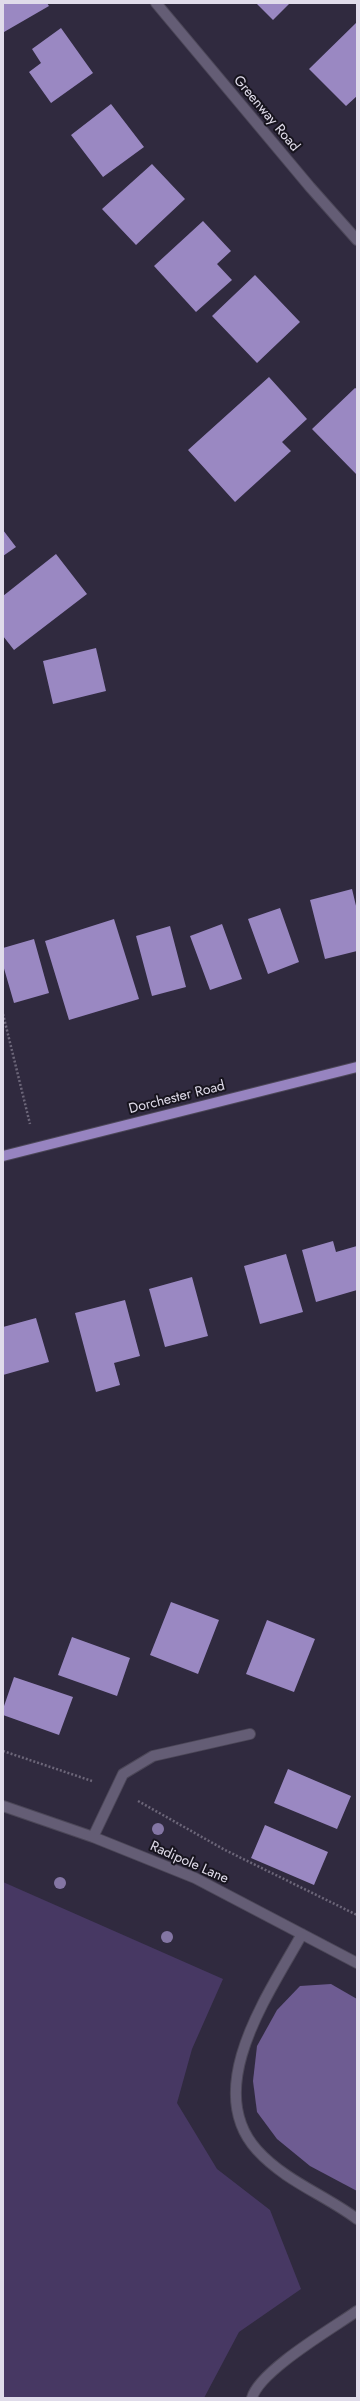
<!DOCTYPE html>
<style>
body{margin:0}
#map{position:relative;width:360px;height:2401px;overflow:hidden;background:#302a3f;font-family:Jost,sans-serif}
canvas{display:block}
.frame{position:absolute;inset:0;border:4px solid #e0dcea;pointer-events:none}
</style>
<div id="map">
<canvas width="360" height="2401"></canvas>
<div class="frame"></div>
</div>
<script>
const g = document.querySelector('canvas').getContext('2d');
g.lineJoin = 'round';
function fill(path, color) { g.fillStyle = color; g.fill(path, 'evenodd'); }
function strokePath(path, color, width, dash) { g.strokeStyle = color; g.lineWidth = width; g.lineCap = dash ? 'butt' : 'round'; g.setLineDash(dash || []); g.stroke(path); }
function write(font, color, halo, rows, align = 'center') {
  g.font = font + ' Jost,sans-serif'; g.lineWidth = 4; g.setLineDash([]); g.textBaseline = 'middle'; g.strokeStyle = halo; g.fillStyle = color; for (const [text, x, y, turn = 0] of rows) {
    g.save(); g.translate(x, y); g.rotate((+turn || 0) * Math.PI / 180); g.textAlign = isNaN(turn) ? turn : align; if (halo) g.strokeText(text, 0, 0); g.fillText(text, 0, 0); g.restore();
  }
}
fill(new Path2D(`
 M3,1882L223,1979L192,2049L177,2103L217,2169L270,2210L301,2289L239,2332L204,2398H3Z`), '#473863');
fill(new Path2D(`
 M331,1984L357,1999V2191L310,2166L277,2139L257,2112L253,2081L257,2046L277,2010L300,1986Z`), '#6e5c92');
fill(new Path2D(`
 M3,3H47L49,6L4,32Z
 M256,3H290L273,20Z
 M357,22V96L346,106L309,69Z
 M61,28L93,73L51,103L29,72L41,63L32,49Z
 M111,104L144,147L103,177L71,135Z
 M152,164L185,199L136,245L102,209Z
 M203,221L231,251L217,264L232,280L196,312L154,266Z
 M255,275L300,322L257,363L212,316Z
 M269,377L307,419L282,442L291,451L235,502L188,450Z
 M355,388L357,389V475L312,429Z
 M3,530L16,547L3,556Z
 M56,554L87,594L14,650L3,636V596Z
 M96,648L106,691L53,704L43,661Z
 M352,889L357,910V951L325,959L310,900Z
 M280,908L299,962L268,974L248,919Z
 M114,919L139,999L69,1020L45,941Z
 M222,924L242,979L210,990L190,936Z
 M170,926L186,987L152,996L136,936Z
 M34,939L49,993L14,1003L3,965V948Z
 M333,1241L336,1252L357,1246V1290L316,1302L302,1250Z
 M286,1254L303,1312L260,1324L244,1266Z
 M192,1277L208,1336L165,1347L149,1289Z
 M125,1300L140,1356L114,1363L120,1385L96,1392L75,1313Z
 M36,1318L49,1362L3,1375V1327Z
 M171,1602L219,1620L198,1674L150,1655Z
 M267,1620L315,1639L294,1692L246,1674Z
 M72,1637L130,1658L117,1696L58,1675Z
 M14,1677L73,1697L59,1735L3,1715V1709Z
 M288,1769L351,1796L337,1829L274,1803Z
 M265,1825L328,1852L314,1885L251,1858Z`), '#9a88c2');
const minor = new Path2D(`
 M156,3L310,187L357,240
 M3,1806L93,1837L195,1878L357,1963
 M93,1837L123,1774L153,1756L250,1734
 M302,1934C270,1992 201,2088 257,2150C285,2181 325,2195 357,2219
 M252,2398C259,2371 333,2328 357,2311`);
const major = new Path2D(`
 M3,1156L357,1067`);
strokePath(minor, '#4c4758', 12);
strokePath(major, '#4c4758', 12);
strokePath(new Path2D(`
 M3,1014L30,1124
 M3,1751L92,1781
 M138,1801L225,1850L357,1915`), '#6c6679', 2.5, [2, 2]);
strokePath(minor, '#645d75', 10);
strokePath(major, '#9784c0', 10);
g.fillStyle = '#8476a4';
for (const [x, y] of [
 [158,1829],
 [60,1883],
 [167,1937]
]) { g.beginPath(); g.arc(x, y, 6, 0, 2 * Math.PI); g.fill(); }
write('14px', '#e0dcea', '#17141e', [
 ["Greenway Road",266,114,50],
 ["Dorchester Road",177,1098,-14],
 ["Radipole Lane",189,1863,24]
]);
</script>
